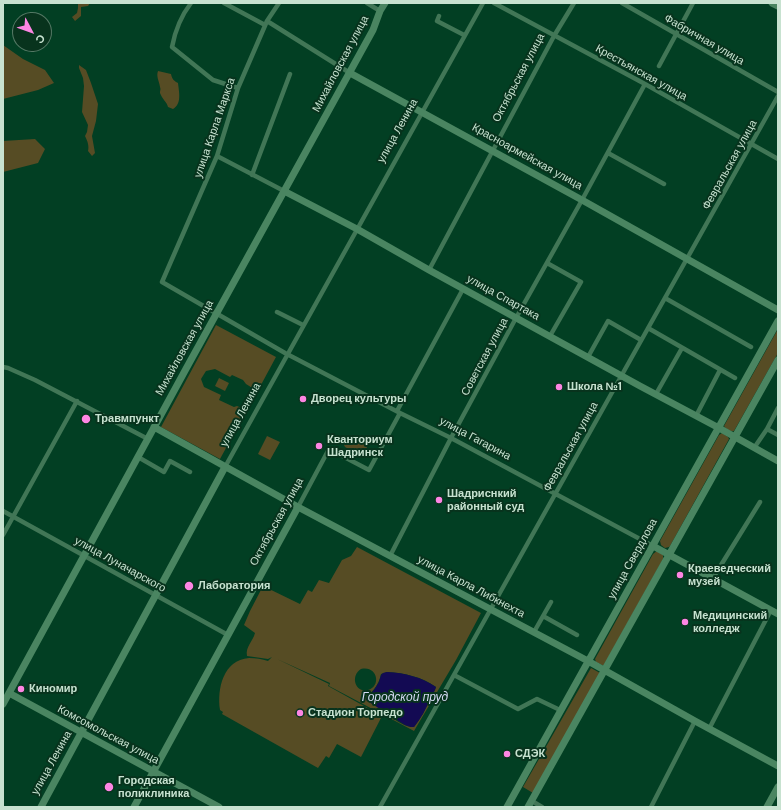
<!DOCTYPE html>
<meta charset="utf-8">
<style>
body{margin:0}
#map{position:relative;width:781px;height:810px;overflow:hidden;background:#023f23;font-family:"DM Sans",sans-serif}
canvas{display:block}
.frame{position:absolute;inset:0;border:4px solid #c7e2d0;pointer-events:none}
.north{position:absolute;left:12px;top:12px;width:40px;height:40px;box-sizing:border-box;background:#08331d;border:1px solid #547965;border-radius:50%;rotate:131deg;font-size:11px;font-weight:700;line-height:16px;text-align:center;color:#c7e2d0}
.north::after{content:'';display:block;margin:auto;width:14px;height:18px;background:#fd86e3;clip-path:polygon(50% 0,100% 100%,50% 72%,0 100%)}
</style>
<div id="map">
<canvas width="781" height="810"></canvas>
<div class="frame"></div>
<div class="north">С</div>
</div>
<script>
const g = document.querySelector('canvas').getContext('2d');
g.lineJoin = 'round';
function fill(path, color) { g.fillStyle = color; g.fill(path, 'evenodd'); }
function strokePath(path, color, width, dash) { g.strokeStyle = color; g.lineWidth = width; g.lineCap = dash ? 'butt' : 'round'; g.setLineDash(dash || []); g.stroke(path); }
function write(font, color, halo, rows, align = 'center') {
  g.font = font + ' "DM Sans",sans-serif'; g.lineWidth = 4; g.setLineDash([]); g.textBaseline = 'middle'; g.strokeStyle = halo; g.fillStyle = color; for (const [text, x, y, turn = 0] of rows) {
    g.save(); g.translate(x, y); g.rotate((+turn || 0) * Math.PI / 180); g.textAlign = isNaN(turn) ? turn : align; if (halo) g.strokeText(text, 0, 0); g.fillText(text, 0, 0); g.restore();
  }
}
fill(new Path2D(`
 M78,3H90L88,6L81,7V16L75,21L72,17L77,13L78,8Z
 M3,45L23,59L45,70L54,83L38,90L3,99Z
 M79,65L86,70L91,83L98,104L96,121L92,136L95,153L92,156L88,151C89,146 88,142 85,136L87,132L88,125L82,112L84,86L83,78L79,68Z
 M158,71L171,74C172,79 174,81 178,83C179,92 182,104 173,109L168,107C167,102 162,99 160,93C160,90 161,90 160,87C159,80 156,77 158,71Z
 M35,139L45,149L38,163L3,172V141Z
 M216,325L276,357L255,396L254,394V389L246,384L243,380L232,375L230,377L215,369L206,371L201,379L204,387L221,395L219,400L234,407L237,406L244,409L248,405L249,406L220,459L161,427Z
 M778,329V353L734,431C731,432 726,429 724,426Z
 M219,378L229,383L225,391L215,386Z
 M722,433L728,437L729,439L670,546L669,547L665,548L661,545L660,541L719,435Z
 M267,436L280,442L270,460L258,454Z
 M348,437H351L366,445L367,448L364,455H360L345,447L344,445Z
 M357,547L481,613L456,660L414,731L329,686L330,683L277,659L329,684L328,686L382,716L361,757L337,744L329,758L326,756L318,768L222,714L223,712L220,710C217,689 223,660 249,658C256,658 262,659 268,661L272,657L268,659L247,656C245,647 253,641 255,633L244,625L250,611L263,586L300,604L308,590L312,592L319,580L329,583L342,560L351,556ZM361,669C377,665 382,686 368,690C355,693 350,676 361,669ZM387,672C405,673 422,677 436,687C435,691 432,695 430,699C426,709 421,718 414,727C403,728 386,713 377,706C375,705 372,703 369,702L367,697C374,690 379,684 381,674Z
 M657,551L663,555V559L604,665H602L596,662L595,659L653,554Z
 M591,668L600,673L533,793L523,787Z`), '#564c24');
fill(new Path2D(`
 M387,672C405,673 421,677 436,687C435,691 432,695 430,699C426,709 421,718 414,727H411L405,725L366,700L367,697L374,690L379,682L381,675L383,673Z`), '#130a53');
strokePath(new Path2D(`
 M191,3C181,16 175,31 172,47L213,80L238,88
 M224,3L265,25
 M279,3L267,21L238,88L217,156L162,282L285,353L400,413L451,438L653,546
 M367,3L380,11
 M494,3L645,84L778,159
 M622,3L778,92
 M439,16L437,21L464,35
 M267,21L350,73
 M659,66L693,3
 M608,153L664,184
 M217,156L284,191
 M252,175L290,74
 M547,263L581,282L550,336
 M429,270L554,36L574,3
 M665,298L751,347
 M277,312L303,325
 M648,328L735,378
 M588,357L608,321L641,340
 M3,367L8,368L35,380L148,439
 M656,394L682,348
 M397,411L463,289
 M696,416L720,370
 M767,429L778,435
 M754,448L767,429L778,408
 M138,457L164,472L170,461L190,472
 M225,467L483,3
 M298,507L329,449L369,470L400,413
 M3,511L228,635
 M3,535L77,401
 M390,556L451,438L516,318L582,200L645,84
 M713,578L760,502
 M543,616L577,635
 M534,632L551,602
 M454,675L518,709L537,699L560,710
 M709,729L771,610
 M532,801L542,807
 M380,807L778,96
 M651,807L695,721`), '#417656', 4.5);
strokePath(new Path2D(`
 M772,3L778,6
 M350,73L582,200L778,310
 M284,191L357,229L429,270L640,386L719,428L778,461
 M154,427L298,507L588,661L695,721L778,766
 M653,546L778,614
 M9,693L219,807
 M3,704L187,367L373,30L380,11L385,3
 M41,807L225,467
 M134,807L298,507
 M507,807L778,321
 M528,807L778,360
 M767,807L778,787`), '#4a8561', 7);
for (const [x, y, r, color] of [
 [559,387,4,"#fd86e3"],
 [303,399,4,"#fd86e3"],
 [86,419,5,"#fd86e3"],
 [319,446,4,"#fd86e3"],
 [439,500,4,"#fd86e3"],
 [680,575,4,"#fd86e3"],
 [189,586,5,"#fd86e3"],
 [685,622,4,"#fd86e3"],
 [21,689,4,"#fd86e3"],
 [300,713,4,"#fd86e3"],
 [507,754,4,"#fd86e3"],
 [109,787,5,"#fd86e3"]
]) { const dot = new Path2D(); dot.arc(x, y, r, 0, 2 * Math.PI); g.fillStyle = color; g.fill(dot); strokePath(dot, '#08331d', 1.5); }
write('11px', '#c7e2d0', '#08331d', [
 ["Фабричная улица",704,40,30],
 ["Михайловская улица",341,64,-62],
 ["Крестьянская улица",641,73,29],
 ["Октябрьская улица",519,78,-62],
 ["улица Карла Маркса",215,128,-71],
 ["улица Ленина",398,131,-61],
 ["Красноармейская улица",527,157,29],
 ["Февральская улица",730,165,-61],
 ["улица Спартака",503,298,29],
 ["Михайловская улица",185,348,-61],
 ["Советская улица",485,357,-62],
 ["улица Ленина",241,415,-61],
 ["улица Гагарина",475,439,28],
 ["Февральская улица",571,447,-61],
 ["Октябрьская улица",277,522,-61],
 ["улица Свердлова",633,559,-61],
 ["улица Луначарского",120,565,29],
 ["улица Карла Либкнехта",471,587,28],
 ["Комсомольская улица",108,735,28],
 ["улица Ленина",52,763,-61]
]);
write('bold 11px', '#c7e2d0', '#08331d', [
 ["Школа №1",567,387],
 ["Дворец культуры",311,399],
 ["Травмпункт",95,419],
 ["Кванториум",327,440],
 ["Шадринск",327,453],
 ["Шадриснкий",447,494],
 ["районный суд",447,507],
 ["Краеведческий",688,569],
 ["музей",688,582],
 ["Лаборатория",198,586],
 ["Медицинский",693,616],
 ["колледж",693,629],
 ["Киномир",29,689],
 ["Стадион Торпедо",308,713],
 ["СДЭК",515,754],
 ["Городская",118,781],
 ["поликлиника",118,794]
], 'left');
write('italic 12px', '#d5daf4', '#08331d', [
 ["Городской пруд",405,698]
]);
</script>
